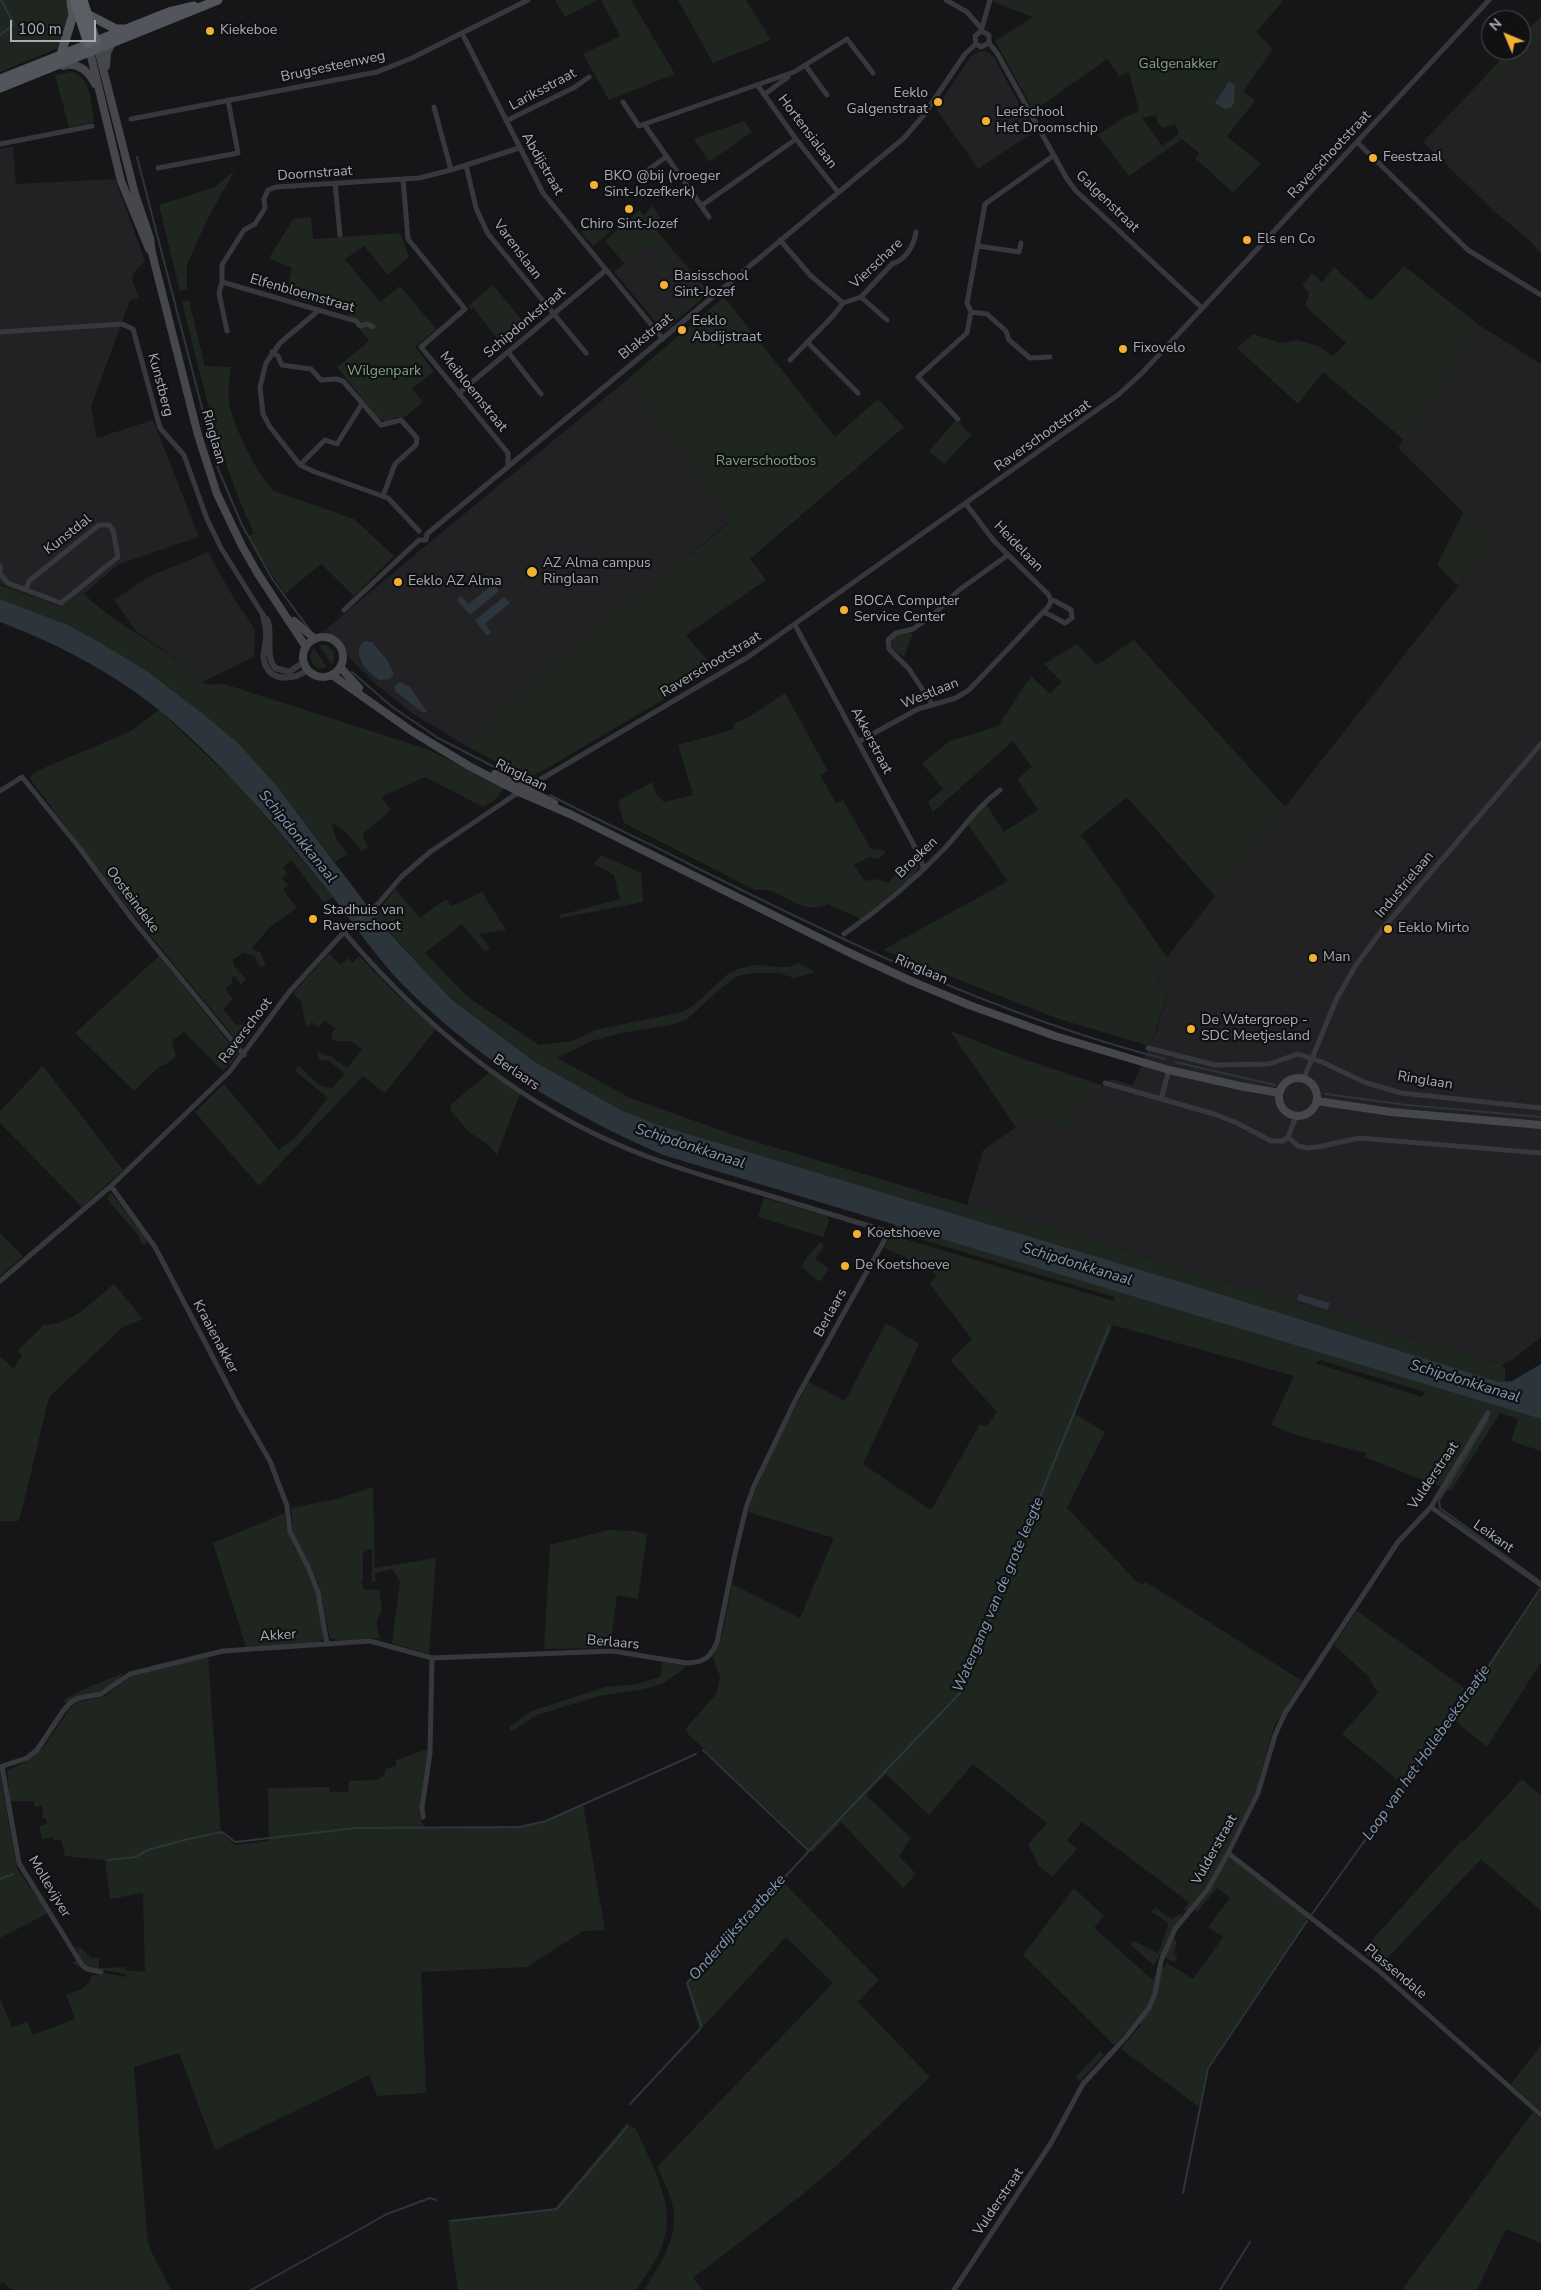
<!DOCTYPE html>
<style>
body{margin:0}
#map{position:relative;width:1541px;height:2290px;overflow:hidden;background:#161618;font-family:"Nunito Sans",sans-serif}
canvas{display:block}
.north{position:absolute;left:1481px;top:10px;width:50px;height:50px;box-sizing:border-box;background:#111113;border:1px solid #4d4f55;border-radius:50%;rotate:315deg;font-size:14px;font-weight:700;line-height:20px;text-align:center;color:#a8adb8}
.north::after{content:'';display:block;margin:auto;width:18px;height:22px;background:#f2b134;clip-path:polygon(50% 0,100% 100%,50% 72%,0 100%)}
.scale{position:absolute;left:10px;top:20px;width:86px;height:22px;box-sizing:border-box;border:2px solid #a8adb8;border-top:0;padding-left:6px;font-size:15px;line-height:18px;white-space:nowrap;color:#a8adb8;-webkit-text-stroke:4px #111113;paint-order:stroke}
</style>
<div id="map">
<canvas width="1541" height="2290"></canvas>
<div class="north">N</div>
<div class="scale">100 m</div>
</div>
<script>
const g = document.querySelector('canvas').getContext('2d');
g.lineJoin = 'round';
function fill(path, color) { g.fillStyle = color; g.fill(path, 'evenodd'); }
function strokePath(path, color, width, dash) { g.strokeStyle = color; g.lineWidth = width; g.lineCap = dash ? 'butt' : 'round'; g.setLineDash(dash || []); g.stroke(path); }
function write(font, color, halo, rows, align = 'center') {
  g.font = font + ' "Nunito Sans",sans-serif'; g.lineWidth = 4.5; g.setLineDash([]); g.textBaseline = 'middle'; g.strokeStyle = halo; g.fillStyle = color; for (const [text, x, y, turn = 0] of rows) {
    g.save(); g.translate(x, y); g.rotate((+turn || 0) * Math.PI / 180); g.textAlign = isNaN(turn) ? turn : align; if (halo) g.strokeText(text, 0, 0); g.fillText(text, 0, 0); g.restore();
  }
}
fill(new Path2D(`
 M1541,38V229L1527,238L1494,211L1423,142L1482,80L1489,86Z
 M985,51L994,57L1034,132L978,169L936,109L971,56L978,52Z
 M13,146L16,184L115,179L145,261L133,274L132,280L139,298L130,300L91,407L97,438L153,420L199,537L119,564L66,609L0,584V149Z
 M660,235L709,292L667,329L661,328L614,272Z
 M1479,325L1541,364V1337L1512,1360L1502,1365L1120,1249L1095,1237L967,1205L983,1150L1032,1116L1066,1128L1080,1105L1112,1079L1133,1085L1157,1029L1169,991L1155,986L1167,957L1493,542L1398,448Z
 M628,379L730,521L645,592L638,594L501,709L496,715L498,717L468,747L415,715L378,686L323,632L418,552Z
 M208,552L235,600L255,629L254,657L202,682L177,660L136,631L114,600L148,577Z`), '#222225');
fill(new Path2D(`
 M0,0H68C73,15 62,34 58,48L0,72Z
 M555,0H597L565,17Z
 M601,0H631L675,74L609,100L583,54L620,36Z
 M678,0H746L771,40L713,63Z
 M994,0H1284L1256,32L1273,49L1243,91L1255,101L1227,136L1261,164L1233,193L1195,158L1199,153L1182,139L1129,176L1098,135L1125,117L1139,111L1129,72L1119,76L1107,59L1034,111L995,41L1033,17L993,2ZM1229,81L1235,90L1231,108L1223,109L1215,103ZM1157,115V123L1163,128L1175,124L1179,134L1162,146L1142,118Z
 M1541,16V38L1489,86L1482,80L1509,50H1521V37Z
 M72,72C92,78 91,105 94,122L69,127L55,75Z
 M744,121L752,132L709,162L694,139Z
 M235,170L208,218L187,265V289L180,292L159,205L215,187Z
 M652,206L661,219L655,228L666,242L653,253L647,245L625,264L605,241L639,210L644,215Z
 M311,217L313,239L400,233L409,257L388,275L364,246L345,259L380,302L400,286L436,329L415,347L434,371L412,389L423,402L405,417H395L388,422L379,419L337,367L369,341L347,313L286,296L292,268L269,258L293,219Z
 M599,217L611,231L593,246L581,232Z
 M1541,229V253L1527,238Z
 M663,250H670L678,260L667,270L656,256Z
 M1404,266L1479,325L1404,440L1323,372L1298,404L1237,348L1253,334L1281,343L1297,340L1318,346L1333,356L1346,343L1305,306L1309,293L1302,285L1312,273L1322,282L1334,267L1371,301Z
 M493,285L528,328L505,348L473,308L471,309L468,306Z
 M696,293L702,299L685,313L679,307Z
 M724,297L835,437L878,399L904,427L750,559L766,580L686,635L715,669L549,767L534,775L526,777L468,747L498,717L496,715L501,709L639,593L645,592L730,522L628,379Z
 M189,300L205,366L231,367C230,378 227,391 229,402C231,422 259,478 274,491L354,519L394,556L354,596L321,564L285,594L248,537L254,533C219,460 202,380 182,302Z
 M654,308C656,315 661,317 667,317L678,310L682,315L667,329L661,328L649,313Z
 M956,420L971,435L944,464L929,451Z
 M1463,513L1493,542L1458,586L1437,565Z
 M0,585L66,609L83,593C110,620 145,637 176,660C186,666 193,676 203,682C208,686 215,685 221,683L427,749L504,788L495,800L483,807L425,777L381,797L391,810L364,833L363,838L368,846L362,852C354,843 345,826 332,824L335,836L347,854L335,862L276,785L239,744L207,717L148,672L101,643L68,625L0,599Z
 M913,633L904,657L890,648L889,641L898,634Z
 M1134,640L1285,807L1215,896L1127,797L1081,835L1167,957L1155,986L1169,991L1150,1046L1059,1019L883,950L1008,881L968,825L986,804L1004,832L1038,810L1017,779L1032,767L1013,741L933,812L928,802L943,789L922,763L950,741L998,726L1031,676L1050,694L1062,682L1044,664L1077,644L1097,665Z
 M319,645H327L334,652V660L332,665Z
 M314,648L327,668H318L312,663L310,655Z
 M785,693L828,771L820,775L836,803L843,800L871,849L884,850L885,853L879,859L869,857L854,865L865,881L876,879L889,883C894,873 906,867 913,856L919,867L914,875L861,919L828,904C807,915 789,898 771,891C766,889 760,890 755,890L624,823L618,801L652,782L656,794L664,802L693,795L678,745L734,729L733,724L751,716Z
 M159,710L241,788L333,897L324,903L291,860L283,867L287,873L282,878L288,885L283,890L297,908L270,927L251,949L260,952L266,966L262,967L258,965L255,956L244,953L233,959L234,966L246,979L241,984L234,976L231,980L233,982L225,989L233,999L223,1009L236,1025L244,1024L253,1033L242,1047L124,903L30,779L32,775L37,771L131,731Z
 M601,855L641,873L643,902L560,918V915L620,899L614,875L594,864Z
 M395,889L420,918L446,899L452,906L482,892L506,930L479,934L490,948L485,952L462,924L425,953L468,997L539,1045L573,1041L595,1030L683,1012L694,1005L729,973C739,968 749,965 759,965C771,965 788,971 798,963L816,972L794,978L779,973H754L738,976L720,989L686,1020L671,1025L617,1034L592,1041L557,1058L630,1098L740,1137L967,1205L1095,1237L1120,1249L1502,1365L1505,1369V1382H1499L1201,1288L638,1119L535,1062L452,1000L373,914L382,906Z
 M329,954L341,965L347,958L353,963L359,956L395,993L436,1029L385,1093L363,1076L259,1186L195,1112L224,1084L279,1150L296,1137L328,1098L295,1071L299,1066C309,1075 319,1088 332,1088L345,1074L329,1061L320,1060L317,1054L318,1051L327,1056L329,1055L347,1068L362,1049L351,1041H335L332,1038V1032L336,1029L325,1020L318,1028L312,1022L306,1027L301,1001L293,993Z
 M159,956L239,1055L223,1071L184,1032L172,1041L176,1056L164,1066L161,1065L134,1091L75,1033Z
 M950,1031L1026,1060L1104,1086L1080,1105L1066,1129L1032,1116L1016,1127Z
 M43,1066L123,1170L82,1207L0,1123V1111Z
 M489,1073L520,1093L497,1155L486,1143L469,1132L450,1110L451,1104Z
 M111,1193L149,1241L146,1244L141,1243L138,1235L108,1200L107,1196Z
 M764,1198L828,1216L829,1222L823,1237L758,1217Z
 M896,1224L1541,1419V1451L1511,1441L1518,1419L1500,1413L1451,1491L1365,1457L1366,1453L1296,1435L1271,1425L1294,1376L1113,1325L1075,1414L1105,1432L1067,1508L1137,1582L1143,1585L1146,1582L1302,1681L1274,1726L1256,1791L1224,1855L1232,1858L1308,1918L1207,2067L1199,2107L1121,2049L1141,2025L1136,2022L1114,2045L1023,1955L1074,1888L1104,1916L1094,1928L1153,1980C1155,1973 1163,1970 1167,1963L1193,1979L1223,1937L1208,1927L1230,1898L1217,1888L1197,1912L1192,1907L1188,1912L1184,1909L1189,1902L1082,1822L1067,1840L1077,1849L1052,1877L1038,1865L1028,1844L1047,1823L973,1764L929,1815L886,1774L866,1795L911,1838L899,1856L916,1874L903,1888L841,1822L812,1852L688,1734L686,1728L717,1693L720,1677L713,1658L723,1631L732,1584L800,1618L834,1538L748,1512C762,1467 786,1424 809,1382L845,1401L886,1323L919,1344L863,1464L931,1510L980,1424L986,1427L997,1412L950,1360L972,1339L929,1283L937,1277L926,1263L918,1268L905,1257L884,1248L890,1238L894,1236L1114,1301V1297L893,1231ZM1320,1360L1424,1392H1425L1422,1397L1315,1363Z
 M0,1233L23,1256L0,1276Z
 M820,1242L824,1245L815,1259L829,1269L819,1282L802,1267C804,1257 814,1251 820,1242Z
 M114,1284L143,1319L123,1327L49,1397L20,1518L18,1521H0V1356L13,1369L22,1356L18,1350L44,1325C72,1325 94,1300 114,1284Z
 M373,1487L375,1568L436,1558L429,1654L392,1643L400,1581L392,1569L375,1573V1582H372V1548L363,1553V1578L361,1581L364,1589L379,1590C379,1596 383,1606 381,1611C375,1625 376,1624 380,1639C366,1637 339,1643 330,1638L319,1585L293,1533L291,1508L337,1499Z
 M285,1513C284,1538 301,1555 310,1577C318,1596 323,1619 323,1639L318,1643L246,1647L213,1543Z
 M608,1530L635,1531L647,1534L638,1599L617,1595L610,1648L544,1649L550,1545Z
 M1541,1590V1662L1487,1747L1454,1720L1406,1787L1342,1734L1378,1693L1367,1675L1334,1645L1357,1611L1470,1692Z
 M208,1657L221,1833L235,1845L269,1841L268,1788L330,1787L329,1792H348L349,1781L378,1780L385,1774V1769L396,1766V1760L428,1749L419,1815L423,1825L427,1828L520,1826L546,1821L583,1804L605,1930L583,1931L527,1967L421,1972L426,2093L377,2096L369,2075L215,2150L179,2053L134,2067L147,2236L150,2249L171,2290H12L3,2282L0,2284V1999L12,2027L27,2022L33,2035L75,2019L66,1995C75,1991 90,1988 91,1976L105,1973L126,1977V1974L101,1970L93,1972L72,1963L80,1958L76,1947L81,1948L91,1958H99V1968L125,1967V1970L145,1972L143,1893L110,1899L105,1860L65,1856L61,1839L54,1841V1837L42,1839L39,1826L47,1824L46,1818L43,1819L42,1806H34V1801H10L7,1771L27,1761L43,1748L71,1707L78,1702L105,1696L132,1676Z
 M663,1662L685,1666L684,1669L662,1684L645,1689L599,1696L537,1715L512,1731L509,1730L510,1726L532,1711L605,1687L637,1684L660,1677Z
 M123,1673C115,1694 82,1692 66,1704L64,1700L82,1690Z
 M0,1773L17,1869L48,1913L0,1938Z
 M1522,1779L1541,1796V1911L1481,1859L1380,1966L1362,1951L1462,1840L1464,1842Z
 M782,1881L879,1980L858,2002L930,2077L837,2165L803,2194L693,2278L703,2290H644C660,2264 681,2235 672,2203C669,2191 662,2178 657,2167L833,1983L786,1937L702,2028L698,2025L686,1982Z
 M1155,1907L1171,1919L1180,1914L1183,1916L1169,1936L1177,1940L1174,1954L1178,1957L1174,1962L1160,1955L1154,1966L1130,1944L1134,1941L1158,1953L1168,1926L1167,1922L1151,1912Z
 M1541,2045V2111L1511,2084Z
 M1100,2051L1104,2055L1080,2081L1075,2078Z
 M1533,2112L1541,2120V2243L1506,2229L1477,2290H1402Z
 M627,2123L636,2129C650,2162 677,2205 663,2243C657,2260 646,2275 636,2290H458L448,2220L554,2209Z`), '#1e261f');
fill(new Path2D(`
 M1229,81L1235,86L1234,103L1231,108L1224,109L1215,103Z
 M494,584L499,591L470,615L457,600L461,596L468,604Z
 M504,597L510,603L485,624L491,632L487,636L475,620Z
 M0,599L68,625L101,643L148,672L207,717L239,744L276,785L381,924L452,1000L535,1062L623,1111L655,1124L1201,1288L1499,1382L1512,1381L1541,1364V1419L663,1155C567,1113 477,1060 403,985C377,958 356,927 333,897C280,831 224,764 159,710C112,672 56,643 0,622Z
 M364,641L372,642L387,660L394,674L390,679L379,680C367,670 358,663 359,647Z
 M400,682L410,687L427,712H422L395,691V685Z
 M1299,1294L1330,1303L1327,1310L1297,1300Z`), '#2c353c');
strokePath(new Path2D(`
 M0,35L14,24L1,0
 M137,157L217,466L242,525L273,580L309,629
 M352,672L391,706L438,738L506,773
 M550,795C595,819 643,840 689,864C843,941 998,1016 1165,1059
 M1175,1062L1275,1085
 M1326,1094L1407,1105L1541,1117
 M1488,1419L1439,1501L1440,1508L1541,1582
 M703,1750L809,1851L960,1693L1109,1327
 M108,1860L135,1857L148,1850L188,1839L222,1832L235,1842L356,1828L520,1827L546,1821L696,1754
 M0,1879L14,1874
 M1312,1914L1465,1701L1540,1589
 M630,2104L700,2029L701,2025L687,1983L809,1851
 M1183,2193L1208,2068L1307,1921
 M451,2221L557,2209L627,2127
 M251,2290L387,2214L430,2198L436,2200
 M1220,2290L1250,2242`), '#2c353c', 2);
strokePath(new Path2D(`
 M946,0L967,12L981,28
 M981,31L990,0
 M462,33L543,193L663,339
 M989,43L997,53L1067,179L1076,191L1202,308
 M976,44L981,47L989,43V35L981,31
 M976,44L975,36L981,31
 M805,65L827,95
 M758,86L796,139L838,192
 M765,94L788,77
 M623,102L639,126L794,72L847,39L873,73
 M434,107L451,170
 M131,119L377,72L412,58L528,0
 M506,121L575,87L589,77
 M644,124L709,217
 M1357,142L1468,250L1541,295
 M0,144L92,126
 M466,165L476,208L488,234L586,353
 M158,168L238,153L228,100
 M641,175L666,157
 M403,179L408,239L465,309L421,347L508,453V467
 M335,183L340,235
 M701,206L796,139
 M780,240L811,276L843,303L833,316L790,360
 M978,246L1019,252L1021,243
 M222,282L356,321L360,326L367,324L373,327
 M861,297L887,320
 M843,303L861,297L892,264C906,260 914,245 916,232
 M319,310L280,343L266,363L260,387L263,414L270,427L300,465L315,472L388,498L419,531
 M971,312L987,314L1006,331L1009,340L1030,358L1050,357
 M227,331L219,293L222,282V265L244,230L255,224L265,208L264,199L268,190L276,187L419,178L451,170L519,148
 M0,332L122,324L133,329L160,428L184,455L207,519L221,548L263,615
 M807,342L858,393
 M272,352L278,356L282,365L311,369L321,380L336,379L343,381L381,425L401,420L417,438L416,445L395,464L383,496
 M508,352L541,394
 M459,393L606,270
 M958,419L918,377L967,333L971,312L967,303L985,204L1053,156
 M300,465L325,440L337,444L362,404
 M427,534L904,138L923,116L965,54L976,44
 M419,540H426L427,534
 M0,566V574L8,583L61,603L118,557L113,530L109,525H99L29,581L26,589
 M344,610L419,540
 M1044,612L1065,623L1072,618L1071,610L1055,601L1051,600
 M795,625L917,851L924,869
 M932,704L909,669L889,649L888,640L896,633L913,629L934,614L959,590L1008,555
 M858,742L918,709L956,698L969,690L1049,606L1051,600L1048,594L994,541L966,504
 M526,788L748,657L1118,395L1142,373L1489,0
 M0,791L22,777L78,846L132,919L244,1055
 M844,934C880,909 913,881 944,849C963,829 977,807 1000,790
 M1148,1048L1215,1065L1269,1064L1298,1054L1322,1062L1364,1082L1401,1093L1541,1108
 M1304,1078L1336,1000L1356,965L1385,926L1541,744
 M1105,1083L1214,1114L1237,1123L1271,1141H1283L1288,1137L1296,1116
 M1161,1099L1169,1070
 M1288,1137L1298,1146L1307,1148L1318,1147L1359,1138L1541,1153
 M111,1186L155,1247L240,1409L270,1461L287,1506L290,1532L308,1567L318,1592L327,1644
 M0,1281L111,1186L230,1071L290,991L344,932L378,904L401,877L430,852L519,792
 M1431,1507L1541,1585
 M0,1767L27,1758L37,1750L63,1711L70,1703L79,1698L101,1694L130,1674L223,1651L370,1641L432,1658L613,1651L686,1663C702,1663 711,1658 717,1642L735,1554L746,1508L754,1486L797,1397L889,1232C840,1217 790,1202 741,1187C697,1174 654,1161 612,1142C507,1095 418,1019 344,932
 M2,1767L19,1863L82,1965L87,1969L101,1972
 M423,1817L422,1808L430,1753L432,1658
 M1228,1853L1379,1971L1541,2115
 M954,2290L1051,2143L1083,2084L1126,2037L1149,2008L1155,1994L1161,1961L1175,1929L1208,1889L1228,1853L1258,1793L1275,1735L1285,1713L1398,1542L1431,1507L1488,1413`), '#37383d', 5);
strokePath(new Path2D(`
 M263,615C264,622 267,630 266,638C266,645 262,653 264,661C270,683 293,680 308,670
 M267,619C274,635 264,654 275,668L289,672L304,662`), '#37383d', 6);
strokePath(new Path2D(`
 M98,49L135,194L150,238L152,253L198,435L217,494L242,546L258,574L306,647
 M90,52L121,181L149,249
 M63,66C78,61 89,72 95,84
 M106,66L107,53L112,43
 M294,621L315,639
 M303 657a20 20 0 1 1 40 0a20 20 0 1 1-40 0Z
 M340,667L359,688
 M332,675L413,732L469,766L519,792L572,815L850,953L911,981L969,1005L1055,1036L1169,1070L1240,1086L1279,1093
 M495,774L554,803
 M1279 1097a19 19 0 1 1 38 0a19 19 0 1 1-38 0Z
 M1317,1101L1391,1112L1541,1125`), '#45474d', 8);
strokePath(new Path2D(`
 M87,14L116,29H124
 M61,54L73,15L71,2
 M0,79L169,12L194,6
 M0,88L218,0`), '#53555c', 9);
strokePath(new Path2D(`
 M74,0L88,44
 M83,0L96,41`), '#5b5e65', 9);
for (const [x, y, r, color] of [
 [210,31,5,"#f2b134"],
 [938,102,5,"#f2b134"],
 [986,121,5,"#f2b134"],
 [1373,158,5,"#f2b134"],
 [594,185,5,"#f2b134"],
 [629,209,5,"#f2b134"],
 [1247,240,5,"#f2b134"],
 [664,285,5,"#f2b134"],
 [682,330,5,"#f2b134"],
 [1123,349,5,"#f2b134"],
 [532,572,6,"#f2b134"],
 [398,582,5,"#f2b134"],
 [844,610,5,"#f2b134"],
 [313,919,5,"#f2b134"],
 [1388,929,5,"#f2b134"],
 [1313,958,5,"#f2b134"],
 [1191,1029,5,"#f2b134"],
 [857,1234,5,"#f2b134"],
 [845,1266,5,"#f2b134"]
]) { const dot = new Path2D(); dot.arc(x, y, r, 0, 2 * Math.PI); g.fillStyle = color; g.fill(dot); strokePath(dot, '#111113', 2); }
write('14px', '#a8adb8', '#111113', [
 ["Kiekeboe",220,31],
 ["Eeklo",928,94,"right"],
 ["Galgenstraat",928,110,"right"],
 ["Leefschool",996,113],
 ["Het Droomschip",996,129],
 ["Feestzaal",1383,158],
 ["BKO @bij (vroeger",604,177],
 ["Sint-Jozefkerk)",604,193],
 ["Chiro Sint-Jozef",629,225,"center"],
 ["Els en Co",1257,240],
 ["Basisschool",674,277],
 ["Sint-Jozef",674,293],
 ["Eeklo",692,322],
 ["Abdijstraat",692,338],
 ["Fixovelo",1133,349],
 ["AZ Alma campus",543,564],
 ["Ringlaan",543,580],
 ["Eeklo AZ Alma",408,582],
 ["BOCA Computer",854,602],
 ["Service Center",854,618],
 ["Stadhuis van",323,911],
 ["Raverschoot",323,927],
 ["Eeklo Mirto",1398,929],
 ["Man",1323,958],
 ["De Watergroep -",1201,1021],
 ["SDC Meetjesland",1201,1037],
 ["Koetshoeve",867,1234],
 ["De Koetshoeve",855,1266]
], 'left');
write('14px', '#7fa381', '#111113', [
 ["Galgenakker",1178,65],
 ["Wilgenpark",384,372],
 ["Raverschootbos",766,462]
]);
write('14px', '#a8adb8', '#111113', [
 ["Brugsesteenweg",333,67,-12],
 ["Lariksstraat",543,90,-28],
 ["Hortensialaan",807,132,53],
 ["Raverschootstraat",1330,155,-47],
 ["Abdijstraat",542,164,60],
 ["Doornstraat",315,174,-4],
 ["Galgenstraat",1107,202,44],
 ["Varenslaan",517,250,53],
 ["Vierschare",877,264,-43],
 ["Elfenbloemstraat",302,294,16],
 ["Schipdonkstraat",525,323,-40],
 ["Blakstraat",646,337,-39],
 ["Kunstberg",160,385,75],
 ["Meibloemstraat",473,392,51],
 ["Raverschootstraat",1043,436,-35],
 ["Ringlaan",213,437,74],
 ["Kunstdal",68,535,-38],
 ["Heidelaan",1018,547,46],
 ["Raverschootstraat",711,665,-31],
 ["Westlaan",930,694,-22],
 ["Akkerstraat",871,741,62],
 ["Ringlaan",521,776,26],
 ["Broeken",917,858,-44],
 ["Industrielaan",1405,885,-50],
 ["Oosteindeke",132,900,53],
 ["Ringlaan",921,970,23],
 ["Raverschoot",246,1031,-53],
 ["Berlaars",516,1073,34],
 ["Ringlaan",1425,1081,9],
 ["Berlaars",831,1313,-61],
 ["Kraaienakker",215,1337,62],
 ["Vulderstraat",1434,1476,-56],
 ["Leikant",1493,1537,35],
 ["Akker",278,1636,-4],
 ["Berlaars",613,1643,5],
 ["Vulderstraat",1215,1850,-61],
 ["Mollevijver",49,1887,59],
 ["Plassendale",1395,1972,40],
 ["Vulderstraat",999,2202,-56]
]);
write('italic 15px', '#7f9bb3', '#111113', [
 ["Schipdonkkanaal",297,837,51],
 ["Schipdonkkanaal",690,1147,18],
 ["Schipdonkkanaal",1077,1265,17],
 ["Schipdonkkanaal",1465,1382,17],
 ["Watergang van de grote leegte",999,1595,-67],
 ["Loop van het Hollebeekstraatje",1427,1753,-55],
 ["Onderdijkstraatbeke",738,1928,-48]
]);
</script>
